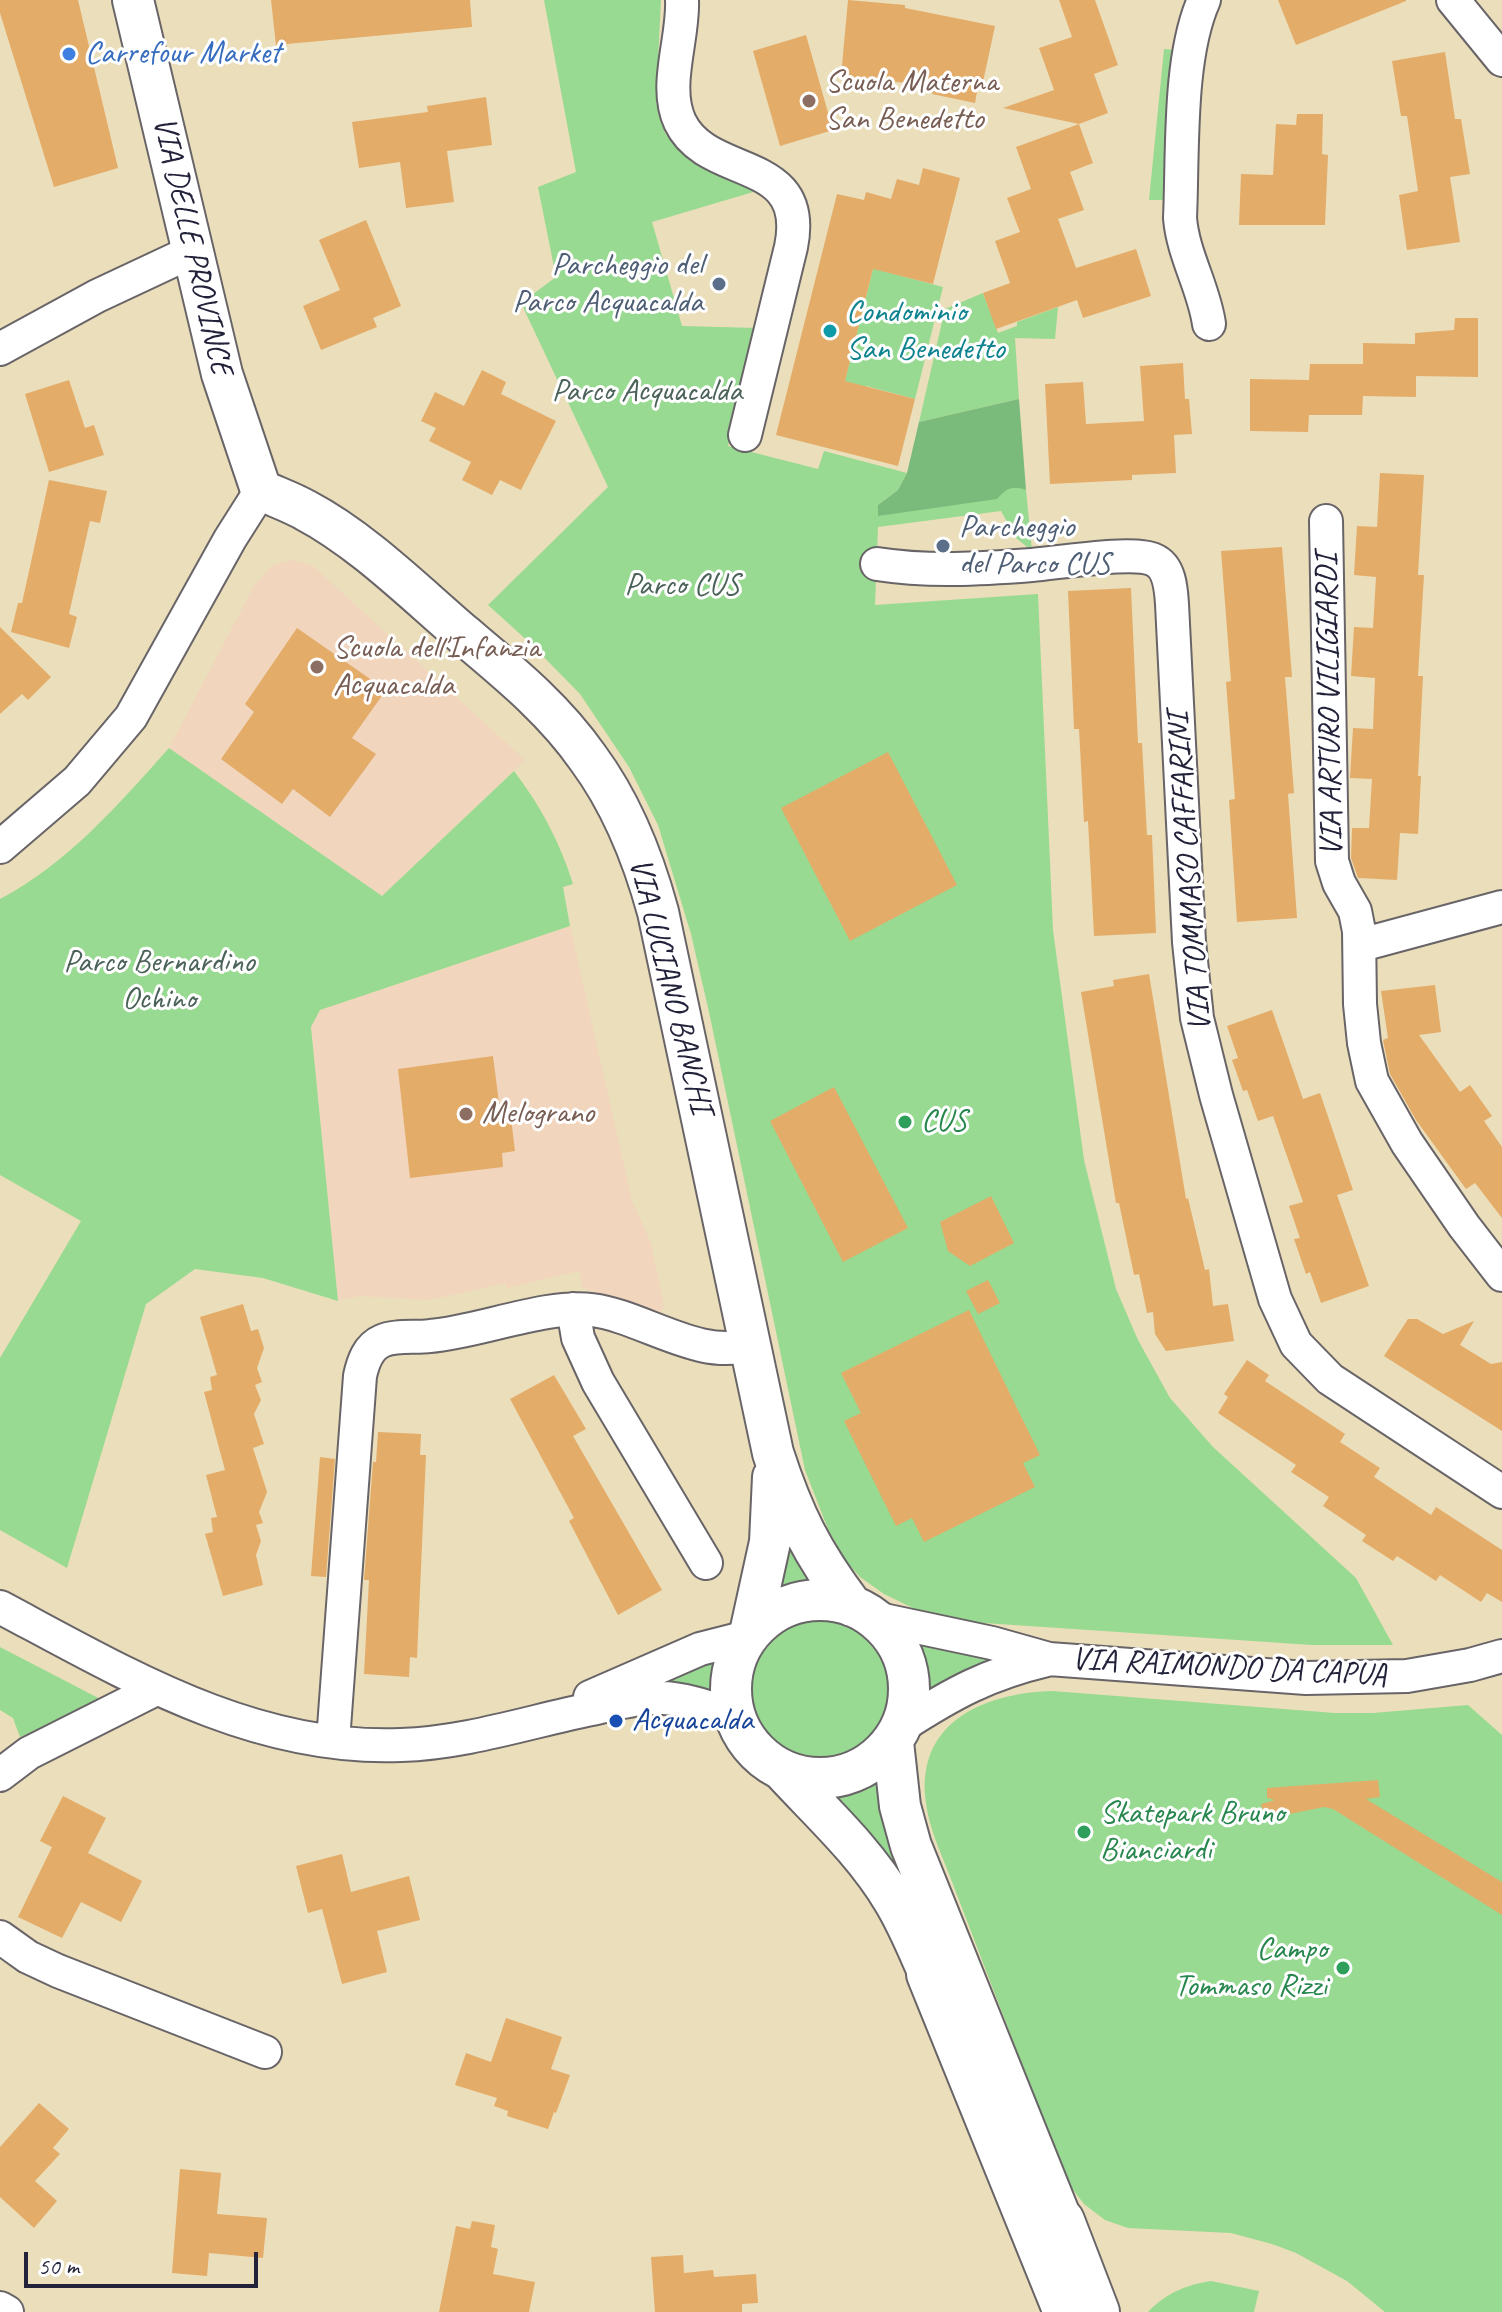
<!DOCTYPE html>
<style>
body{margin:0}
#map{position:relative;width:1502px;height:2312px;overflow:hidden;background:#ebdeba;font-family:Caveat,sans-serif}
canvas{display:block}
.scale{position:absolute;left:24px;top:2252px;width:234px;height:36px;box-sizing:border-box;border:4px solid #22223b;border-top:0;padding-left:10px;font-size:24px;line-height:28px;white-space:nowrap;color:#22223b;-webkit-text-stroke:6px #fff;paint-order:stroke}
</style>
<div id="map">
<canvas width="1502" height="2312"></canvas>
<div class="scale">50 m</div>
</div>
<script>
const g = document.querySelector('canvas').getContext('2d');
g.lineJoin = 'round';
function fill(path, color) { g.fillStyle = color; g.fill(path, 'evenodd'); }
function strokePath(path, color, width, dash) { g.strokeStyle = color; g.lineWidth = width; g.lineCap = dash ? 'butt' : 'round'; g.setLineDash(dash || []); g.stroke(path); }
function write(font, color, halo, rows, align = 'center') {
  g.font = font + ' Caveat,sans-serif'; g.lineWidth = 6; g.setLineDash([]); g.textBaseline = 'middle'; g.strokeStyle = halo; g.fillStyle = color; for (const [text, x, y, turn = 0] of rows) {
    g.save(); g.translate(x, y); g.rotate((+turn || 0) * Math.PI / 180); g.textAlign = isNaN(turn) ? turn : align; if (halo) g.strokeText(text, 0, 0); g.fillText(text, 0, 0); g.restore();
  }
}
fill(new Path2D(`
 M292,560L313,566L525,760L382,896L169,748L254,586L271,566Z
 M570,926L632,1201L651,1243L664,1306L660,1312L655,1313L583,1288L579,1271L507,1288L505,1283L430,1300L359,1296L338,1301L311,1026L320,1010Z`), '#f1d5bd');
fill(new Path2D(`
 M544,0H661L656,102L665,133L674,144L686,151L760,190L652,222L682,326L757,328L728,446L818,469L824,451L907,473L898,490L878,505V516L1017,486L1026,490L1032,551L1016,538L1001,511L878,527L875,605L1038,594L1053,930L1084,1160L1116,1289L1138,1340L1170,1398L1213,1447L1356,1578L1393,1645H1312L954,1621L915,1609L884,1594L860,1577L844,1559L828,1529L805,1470L709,1012L691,934L658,825L629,767L580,694L530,643L488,605L608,487L521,303L556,277L538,187L576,172Z
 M1164,49L1176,50L1163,200H1149Z
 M883,230L902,276L943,287L915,399L866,386L859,411L840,375L846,376Z
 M983,293L998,333L1017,326V322L1058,307L1055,339L1015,338L1019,399L919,422L945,309Z
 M169,748L382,896L514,771C540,805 560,842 573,884L563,887L570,926L320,1010L311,1027L338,1301L263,1278L195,1269L146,1304L67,1568L0,1530V1358L81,1221L0,1175V899C67,864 119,804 169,748Z
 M785,1539L825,1590L795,1591L773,1599Z
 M747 1690a72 72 0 1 1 144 0a72 72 0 1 1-144 0Z
 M911,1642L955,1652L985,1653L988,1659L985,1664L921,1705L917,1663Z
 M0,1647L106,1702L20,1737L13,1718L0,1710Z
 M723,1653L717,1698L663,1681Z
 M1052,1691L1335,1713H1373L1468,1705L1502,1735V2312H1385L1347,2281L1296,2253L1272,2244L1231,2233L1128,2228L1105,2220L1084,2204L1067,2182L949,1874C940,1851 929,1827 926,1803C915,1722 984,1693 1052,1691Z
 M884,1768L901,1866H894L822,1793L849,1789Z
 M1211,2281L1259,2291L1254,2312H1148C1166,2293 1186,2285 1211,2281Z`), '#98da91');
fill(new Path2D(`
 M1019,399L1026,490C1013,485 1006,488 997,499L878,516V505L898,490L907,473L919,422Z`), '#7aba7b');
fill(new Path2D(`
 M0,0H78L118,168L54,187L0,13Z
 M271,0H470L472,27L276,45Z
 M848,0L905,5V8L995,26L983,82L979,81L975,103L932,94L933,86L841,76Z
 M1059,0H1095L1118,65L1094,74L1108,113L1079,124L1003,108L1054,90L1039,48L1072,37Z
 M1278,0H1406V1L1296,45Z
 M806,35L833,130L780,146L753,51Z
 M1445,52L1455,119H1461L1470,174L1450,177L1460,242L1407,250L1399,195L1418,191L1407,116H1401L1392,61Z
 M486,97L492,145L447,151L454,202L406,208L400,162L359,168L352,122L428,112L427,106Z
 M1297,114H1323L1322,154L1328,155L1325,225H1239L1241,174L1273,175L1276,124L1296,125Z
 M1079,124L1093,163L1070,172L1084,210L1058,219L1076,268L1136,249L1151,296L1083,318L1077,300L996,329L983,293L1010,283L995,241L1020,232L1007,198L1031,189L1016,147Z
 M923,168L960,178L933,284L873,269L845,381L915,399L898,466L776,435L837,194L864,200L866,192L891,199L897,179L919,185Z
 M366,220L401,306L373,318L377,327L321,350L303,306L340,290L319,240Z
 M1455,318H1478V377L1416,376V397L1363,396L1362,415H1309L1308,432L1250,431V379L1309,380L1310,364H1363V343L1415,344V333L1454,330Z
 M1183,363L1185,399H1189L1192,434L1174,435L1176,473L1132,475V480L1050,484L1045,384L1083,382L1086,424L1144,421L1140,366Z
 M482,370L506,382L501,394L556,421L521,490L500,480L492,495L462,480L471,462L429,441L436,428L421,421L435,392L464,406Z
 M69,380L85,428L94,425L104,455L49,472L25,394Z
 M1380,473L1424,475L1418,575H1424L1418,676H1423L1418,776H1421L1418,834L1400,833L1397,880L1358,878L1351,858L1352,828H1369L1372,779L1350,778L1353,728L1373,729L1375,678L1351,676L1354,627L1373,628L1376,577L1354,575L1357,526L1377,527Z
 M49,480L107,491L100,523L90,521L69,614L77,617L69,648L11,632L18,603H22Z
 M1282,547L1292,677H1285L1294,793L1288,794L1297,918L1237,922L1229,800L1235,799L1226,682L1231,681L1221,551Z
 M1131,588L1138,743H1142L1147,835H1152L1156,933L1094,936L1088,821L1084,822L1079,729H1074L1068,591Z
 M0,627L51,677L28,700L22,694L0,714Z
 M297,628L386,690L352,738L376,754L330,817L293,789L282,804L221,759L254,712L245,704Z
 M888,752L957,885L850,941L781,808Z
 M1149,974L1186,1199L1188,1198L1205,1270L1209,1269L1213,1306L1228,1304L1234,1341L1166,1351L1155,1334L1153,1312L1147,1313L1139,1274L1134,1275L1119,1203H1116L1081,992L1114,986L1113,980Z
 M1435,985L1441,1032L1419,1035L1460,1092L1470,1085L1492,1116L1484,1121L1502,1147V1218L1475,1183L1466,1189L1416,1120L1390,1074L1383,1040L1388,1038L1381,991Z
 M1272,1010L1303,1099L1320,1093L1353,1190L1337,1195L1369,1286L1321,1303L1310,1272L1306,1274L1294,1239L1300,1238L1289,1206L1303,1202L1273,1116L1258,1121L1247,1090L1243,1091L1232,1060L1238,1058L1227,1026Z
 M493,1056L499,1103L509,1102L515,1151L502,1153L503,1167L410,1178L398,1069Z
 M834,1087L908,1228L843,1262L770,1121Z
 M991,1196L1014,1243L970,1266L948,1251L940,1222Z
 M988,1280L1000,1303L978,1314L966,1291Z
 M243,1304L251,1331L258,1329L264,1348L257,1368L262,1382L255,1385L261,1400L254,1414L264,1444L253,1448L267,1492L259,1512L263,1523L256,1525L261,1541L256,1555L263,1585L223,1596L205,1534L213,1532L211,1518L217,1517L206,1475L225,1470L204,1392L212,1390L210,1377L217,1375L200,1317Z
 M969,1310L1040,1455L1023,1463L1035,1487L924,1542L912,1518L896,1526L844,1421L861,1413L841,1373Z
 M1408,1319H1417L1443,1334L1474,1321L1460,1345L1491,1364L1502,1362V1431L1384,1356Z
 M1247,1360L1269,1375L1265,1381L1345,1434L1340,1442L1380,1468L1374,1477L1431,1515L1436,1507L1502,1550V1602L1487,1593L1481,1602L1440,1575L1436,1581L1397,1556L1393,1561L1362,1541L1366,1535L1323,1506L1329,1497L1291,1472L1296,1465L1218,1413L1228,1397L1224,1394Z
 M554,1375L586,1429L573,1436L662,1590L618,1615L569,1521L574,1518L510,1399Z
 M378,1432L421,1434L420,1455H426L417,1658L410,1657L409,1677L364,1674L369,1580H364L373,1462H376Z
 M320,1457L335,1459L326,1577L311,1576Z
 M1378,1780L1380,1797L1366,1799L1502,1882V1915L1333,1809L1324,1807L1265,1819L1261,1804L1275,1800L1267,1798V1788Z
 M63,1796L106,1818L88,1853L142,1881L121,1922L81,1902L62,1938L18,1917L52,1847L40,1841Z
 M342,1854L351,1892L409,1876L420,1920L377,1931L387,1972L342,1984L322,1909L308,1913L296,1866Z
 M506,2018L562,2037L551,2069L570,2075L556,2113L554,2112L548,2129L507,2116L508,2111L494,2106L497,2098L455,2085L466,2053L491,2062Z
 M39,2103L69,2129L53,2148L60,2154L35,2181L57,2201L34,2228L0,2197V2147Z
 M180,2169L221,2173L217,2214L267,2218L263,2258L209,2253L207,2276L172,2273Z
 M472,2221L495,2225L491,2247L498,2249L493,2274L535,2282L529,2312H439L456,2226L470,2229Z
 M683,2255L684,2273L713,2270L714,2277L756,2274L758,2303L742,2304V2312H655L651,2257Z`), '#e4ac69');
const minor = new Path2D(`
 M682,0C684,38 663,86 680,122C708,181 810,154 791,247L745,435
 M1204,0C1178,58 1183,154 1180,218C1183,255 1204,288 1209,324
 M1453,0L1502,60
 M0,349L97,296L193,251
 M1326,521L1332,861L1339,883L1355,911L1359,931L1360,1004L1364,1043L1372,1081L1407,1143L1464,1226L1502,1275
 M877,564C928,572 980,569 1032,565C1058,563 1134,550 1154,560C1170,567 1171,589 1172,604L1189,942L1197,1018L1216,1095L1275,1299L1296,1344L1330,1379L1502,1492
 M0,847L77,781L131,717L230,539L261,490
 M1361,945L1502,907
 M573,1309L578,1338L598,1382L706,1563
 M0,1607C126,1674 253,1751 401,1745C466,1743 528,1722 591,1709C615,1704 639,1697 663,1698C687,1699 711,1708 733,1715
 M874,1618L992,1643L1049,1659L1306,1678L1407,1676L1470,1665L1502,1656
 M590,1697L700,1649L747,1637
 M902,1726C953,1693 988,1674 1047,1660
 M333,1741L360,1376C363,1362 368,1347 382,1341C395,1335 415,1338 430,1336C479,1332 546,1304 592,1310C642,1316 701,1362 751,1344
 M0,1775L29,1753L156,1689
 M0,1937L28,1957L58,1971L265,2052
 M0,2308L7,2312`);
const major = new Path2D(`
 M133,0L222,374L261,490C276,497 291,502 305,510C362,540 414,592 463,634C508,672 554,709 588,758C622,804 643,857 658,912L773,1453C793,1515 812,1553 852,1606
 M731 1689a89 89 0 1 1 178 0a89 89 0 1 1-178 0Z
 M750,1633L770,1542L773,1477
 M893,1742L900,1806L911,1846L1062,2221
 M785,1773C823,1814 865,1852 894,1901C908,1924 918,1949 929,1974`);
const highway = new Path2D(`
 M929,1974L1066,2312
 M1062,2221L1097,2312`);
strokePath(minor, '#686467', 36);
strokePath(major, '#686467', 44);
strokePath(highway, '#686467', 48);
strokePath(minor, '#fff', 32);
strokePath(major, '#fff', 40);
strokePath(highway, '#fff', 44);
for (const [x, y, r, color] of [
 [69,54,8,"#3f7fe0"],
 [809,101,8,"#8d6e63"],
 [719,284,8,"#5c6f8a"],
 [830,331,8,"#0f9aa8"],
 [943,546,8,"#5c6f8a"],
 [317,667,8,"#8d6e63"],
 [466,1114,8,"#8d6e63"],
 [905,1122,8,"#2e9e5b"],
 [616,1721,8,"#1a4fb4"],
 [1084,1832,8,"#2e9e5b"],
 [1343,1968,8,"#2e9e5b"]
]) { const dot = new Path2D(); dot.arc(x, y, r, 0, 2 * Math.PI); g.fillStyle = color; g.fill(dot); strokePath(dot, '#fff', 3); }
write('32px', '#366cbe', '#fff', [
 ["Carrefour Market",85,54]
], 'left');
write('32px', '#785e54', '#fff', [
 ["Scuola Materna",825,83],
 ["San Benedetto",825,120],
 ["Scuola dell'Infanzia",333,649],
 ["Acquacalda",333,686],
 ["Melograno",482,1114]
], 'left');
write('32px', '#22223b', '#fff', [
 ["VIA DELLE PROVINCE",192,246,77],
 ["VIA ARTURO VILIGIARDI",1330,705,-91],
 ["VIA TOMMASO CAFFARINI",1190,872,-94],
 ["VIA LUCIANO BANCHI",670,986,76],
 ["VIA RAIMONDO DA CAPUA",1229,1668,3]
]);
write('32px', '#4e5e75', '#fff', [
 ["Parcheggio del",703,266],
 ["Parco Acquacalda",703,303],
 ["Parcheggio",959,528,"left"],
 ["del Parco CUS",959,565,"left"]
], 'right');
write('32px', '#0d838f', '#fff', [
 ["Condominio",846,313],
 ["San Benedetto",846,350]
], 'left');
write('32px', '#4b6259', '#fff', [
 ["Parco Acquacalda",647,392],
 ["Parco CUS",682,586],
 ["Parco Bernardino",159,963],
 ["Ochino",159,1000]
]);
write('32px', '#27864d', '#fff', [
 ["CUS",921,1122],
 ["Skatepark Bruno",1100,1814],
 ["Bianciardi",1100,1851],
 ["Campo",1327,1950,"right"],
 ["Tommaso Rizzi",1327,1987,"right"]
], 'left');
write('32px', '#164399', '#fff', [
 ["Acquacalda",632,1721]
], 'left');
</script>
